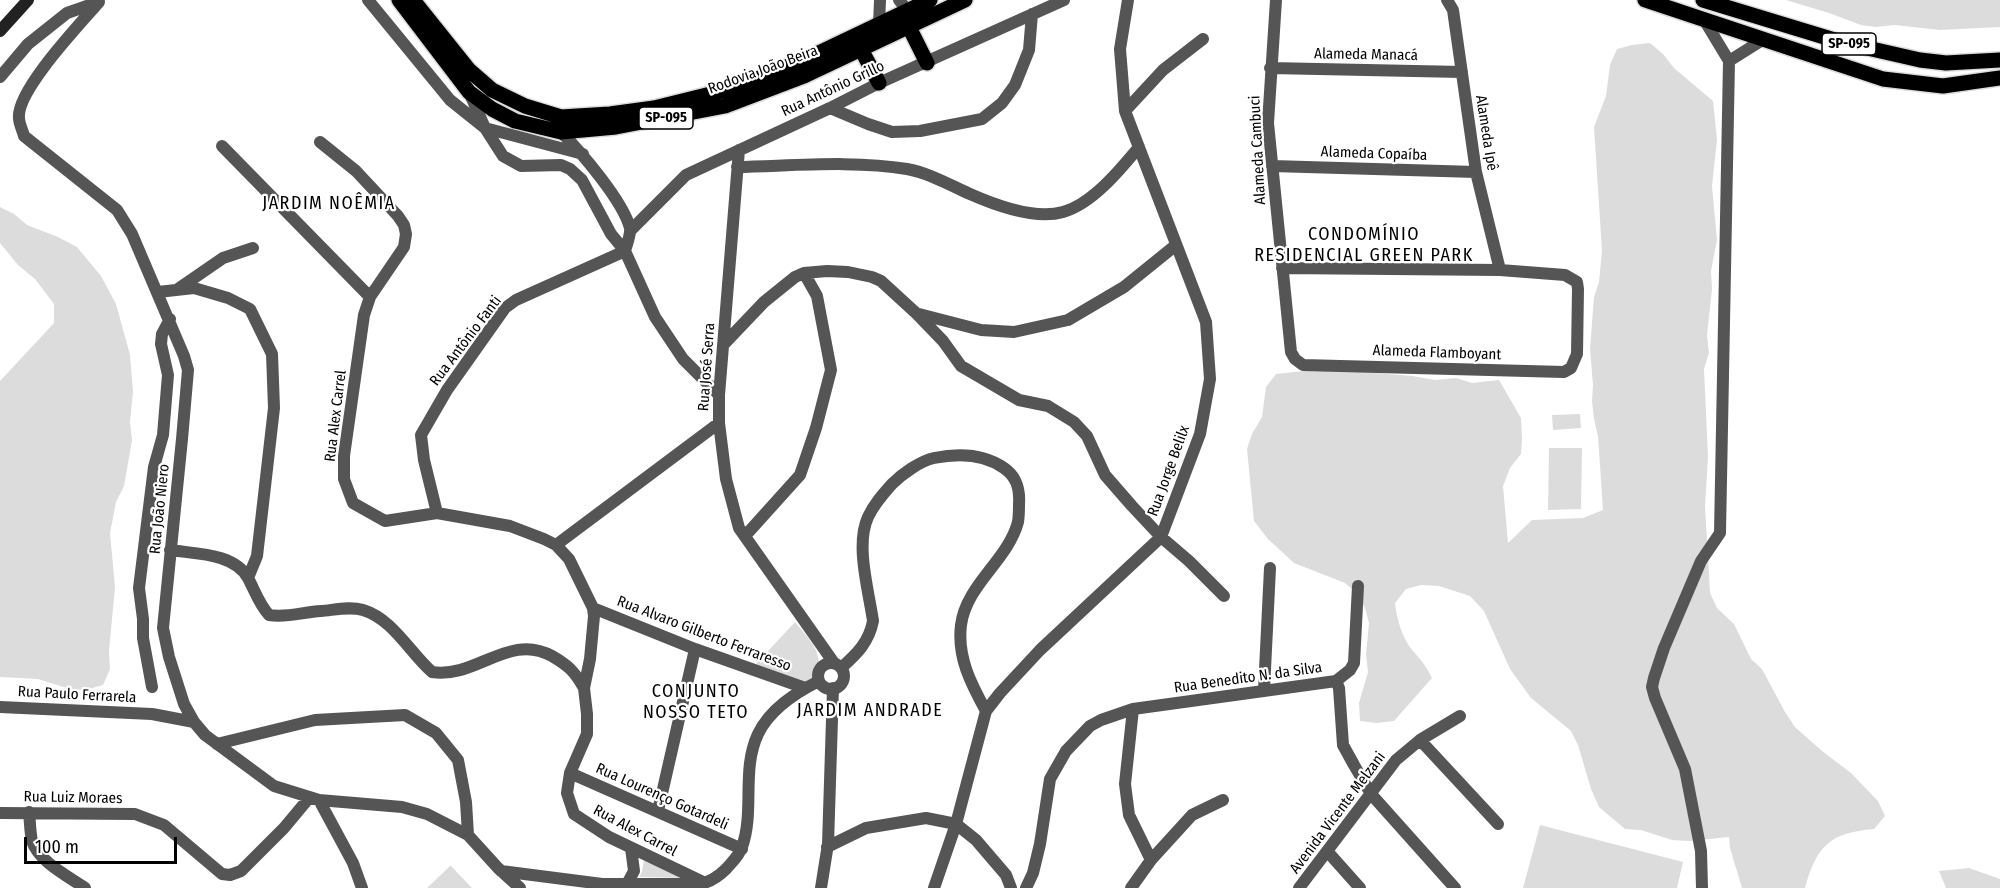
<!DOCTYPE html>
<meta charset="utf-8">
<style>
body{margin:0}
#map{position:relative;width:2000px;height:888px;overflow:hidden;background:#fff;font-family:"Fira Sans Condensed",sans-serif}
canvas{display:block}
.scale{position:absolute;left:24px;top:837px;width:153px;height:27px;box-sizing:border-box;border:3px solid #000;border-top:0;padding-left:8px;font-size:18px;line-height:21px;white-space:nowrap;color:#000;-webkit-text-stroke:4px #fff;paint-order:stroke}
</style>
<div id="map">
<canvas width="2000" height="888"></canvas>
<div class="scale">100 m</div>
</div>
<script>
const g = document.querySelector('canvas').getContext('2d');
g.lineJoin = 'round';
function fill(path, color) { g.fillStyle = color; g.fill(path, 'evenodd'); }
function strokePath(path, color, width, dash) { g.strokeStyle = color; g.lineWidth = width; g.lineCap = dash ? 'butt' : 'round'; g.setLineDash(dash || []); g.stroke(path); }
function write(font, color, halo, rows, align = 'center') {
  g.font = font + ' "Fira Sans Condensed",sans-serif'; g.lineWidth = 4.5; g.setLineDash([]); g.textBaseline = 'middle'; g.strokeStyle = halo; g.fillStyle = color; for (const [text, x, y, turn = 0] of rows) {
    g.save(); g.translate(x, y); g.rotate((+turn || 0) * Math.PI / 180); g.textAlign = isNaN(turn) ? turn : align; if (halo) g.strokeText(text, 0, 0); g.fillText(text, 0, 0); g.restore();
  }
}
fill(new Path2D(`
 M1786,0H2000V27L1940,30L1894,25L1876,27L1861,25L1829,13Z
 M1650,43L1663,54L1674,68L1713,101L1717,140L1712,186L1717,240L1711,271L1712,289L1707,335L1709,353L1704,369L1708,457L1705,506L1710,593L1717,608L1734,624L1751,659L1762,669L1785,712L1795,727L1822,751L1851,773L1878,801L1885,816L1874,829C1830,833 1817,845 1805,888H1742L1730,848L1729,837L1690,841L1672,840L1641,830L1625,829L1599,807L1591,789L1578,745L1571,731L1531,698L1510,669L1484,611L1470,596L1439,586L1421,585L1406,589L1395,603C1397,620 1402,638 1413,651C1421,660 1427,667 1432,678L1394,721L1376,723L1360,721L1359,703L1368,672L1366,654L1369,623L1365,608L1358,594L1345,583L1294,563L1268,539L1254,521L1247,449L1252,434L1262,417L1266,387L1276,374L1322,369L1413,376L1435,380L1456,378L1472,383L1499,380L1521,418L1522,439L1521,454L1510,468L1503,486L1508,543L1532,520L1583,518L1603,510L1598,436L1594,419L1592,401L1593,385L1590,349L1594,297L1599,282L1602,251L1594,127L1606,96L1610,65L1617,49L1632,45Z
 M0,207L14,214L27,225L58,237L77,247L101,276L116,304L130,355L133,391L130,422L132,440L124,486L116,502L110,533L115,587L109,651L110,669L103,685L85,690L70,689L38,679L0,677V381L54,323V304L35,279L18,265L0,243Z
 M1580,414L1581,428L1553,430L1552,415Z
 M1549,448H1582L1581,509L1548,510Z
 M795,622C809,639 830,659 812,680L801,682L756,664Z
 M1540,825L1683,862L1677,888H1523Z
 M644,859L687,878L639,877L642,872Z
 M451,866L472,888H427L450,866Z
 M1969,868L2000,879V888H1946L1939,871Z`), '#dcdcdc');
const primary = new Path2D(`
 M399,0L469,92L492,109L515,121L561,132L616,127L725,106L804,76L965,0
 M413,0L469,70L492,90L525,106L561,117L610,114L654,108L735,88L806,59L930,0
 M1645,0L1883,79L1943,86L2000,78
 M1703,0L1841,42L1920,60L1946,63L2000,60
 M909,27L927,63
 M862,51L879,83`);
strokePath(primary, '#dbdbdb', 18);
strokePath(new Path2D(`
 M368,0L450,100L485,128L583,154
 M899,0L908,11
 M1276,0L1268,123L1291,352L1295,359L1303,365L1564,372L1571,368L1577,354L1578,289L1577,282L1565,275L1500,270L1282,268
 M1447,0L1453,10L1476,172L1500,270
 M99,2C80,24 16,91 19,118C19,124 23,131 24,136L117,210L132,234L184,356L188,370L182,439L163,628L169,657L184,704L194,722L205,735L274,786L319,800L402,807L427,814L468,835L498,868L520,888
 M879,25L880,0
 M1729,61L1764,39
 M1270,68L1462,72
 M0,77L28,44L67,13L98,2
 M469,92L485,128L503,156L521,166L561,165L570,169L582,180L611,234L625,251L655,317L683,359L719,395
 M830,108L868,124L892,132L920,131L982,119L1002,103L1015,85L1029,50L1032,14
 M1125,111L1163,70L1203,39
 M561,132C581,152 623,201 630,228C631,234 627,244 625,251
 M320,142L356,171L398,216L404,225L406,234L404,247L370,297L364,315L344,456V479L353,503L385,521L437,513L510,526L544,539L556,545L569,559L593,608L594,616L590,659L584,688L587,714V734L570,773L567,793L574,814L609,837L705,883
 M222,146L370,297
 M739,150L719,395V423L726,479L739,528L834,663
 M1272,166L1476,172
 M737,167C791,166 854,160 907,169C929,173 950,185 970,194C995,205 1036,220 1063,212C1092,204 1120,170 1139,147
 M631,230L686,175L830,108L879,83L1064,0
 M178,289L223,258L253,248
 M158,292L194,288L228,298L250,309L272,354L274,408L257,556L248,578
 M919,314L981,330L1014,332L1068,320L1124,287L1176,245
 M724,344L764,302L795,277L804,273L827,271L848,272L872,277L881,281L917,314L943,341L961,366L1019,400L1048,406L1074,422L1087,436L1105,475L1132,506L1161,537L1189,561L1224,596
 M437,513L424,460L421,435L447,390L505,308L516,300L625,251
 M745,536L800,475L816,428L831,370L817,296L804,273
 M556,545L719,423
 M170,550C196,554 234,553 248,578C255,591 259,604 269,615C287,618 303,612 321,611C334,610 350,606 363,610C393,619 410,653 432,672C476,679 509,632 552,656C569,666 574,671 584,688
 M593,608L695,649L805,688
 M818 676a13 13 0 1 1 26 0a13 13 0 1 1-26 0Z
 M841,668C857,654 869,642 873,621C869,592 855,545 868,517C874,504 883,494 892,484C902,474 920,461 934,458C959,453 984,454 1004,468C1017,477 1020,489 1019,504C1019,509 1019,516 1018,522C1008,560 966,585 961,625C957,657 971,684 986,711
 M1336,681L1339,688L1343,745L1354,765L1371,794L1455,888
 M152,687L143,638V619L139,588L154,467L163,435L168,375L161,344L162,334L170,319
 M1264,690L1270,568
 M0,707L152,714L194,722
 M1420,740L1498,824
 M217,744L315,720L405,715L436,733L458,760L466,802L468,835
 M570,773L742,849
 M319,800L353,863L362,888
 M658,811L695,649
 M29,812C30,821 30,832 32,841C39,862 68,876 85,888
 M0,813L135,814L164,825L222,874L230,875L241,871L284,828L309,798
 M827,847L866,828L926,818L956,824L976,840L1006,875L1011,888
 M1327,851L1360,888
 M1151,860L1192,815L1223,800
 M501,871L602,884H698C710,883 718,877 726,869C732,862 739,856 742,847C755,811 741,770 758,734C770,709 795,693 819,681
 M627,884L634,871L631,848
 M821,888L828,844L833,688
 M934,888L956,824L986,711L1000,693L1040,650L1161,537L1200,434L1210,379L1206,322L1125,111L1120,49L1128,0
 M1026,888L1033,873L1040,844L1050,779L1066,751L1090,726L1101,720L1133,709L1336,681L1350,670L1354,663L1358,586
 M1131,888L1151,860L1129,815L1125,784L1133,709
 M1299,888L1396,760L1420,740L1460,716
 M1702,888L1701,851L1685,769L1655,698L1652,687L1654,678L1664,648L1701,561L1720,533L1729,61L1703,18`), '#555', 12);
strokePath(new Path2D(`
 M0,31L28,0`), '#222', 12);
strokePath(primary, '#000', 15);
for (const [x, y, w] of [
 [1849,44,54],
 [666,118,54]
]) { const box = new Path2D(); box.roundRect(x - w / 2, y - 11, w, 22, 4.5); g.fillStyle = '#fff'; g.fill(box); strokePath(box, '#000', 1.5); }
write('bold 14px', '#000', null, [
 ["SP-095",1849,44],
 ["SP-095",666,118]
]);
write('15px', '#000', '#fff', [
 ["Alameda Manacá",1366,55,1],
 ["Rodovia João Beira",763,70,-20],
 ["Rua Antônio Grillo",833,89,-25],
 ["Alameda Ipê",1486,133,81],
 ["Alameda Cambuci",1258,150,-93],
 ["Alameda Copaíba",1374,154,2],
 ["Rua Antônio Fanti",466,341,-53],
 ["Alameda Flamboyant",1437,353,2],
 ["Rua José Serra",707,367,-86],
 ["Rua Alex Carrel",336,416,-83],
 ["Rua Jorge Belilx",1169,471,-70],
 ["Rua João Niero",160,509,-84],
 ["Rua Alvaro Gilberto Ferraresso",704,634,21],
 ["Rua Benedito N. da Silva",1248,678,-8],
 ["Rua Paulo Ferrarela",77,695,3],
 ["Rua Lourenço Gotardeli",662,797,24],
 ["Rua Luiz Moraes",73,798,1],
 ["Avenida Vicente Melzani",1338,813,-53],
 ["Rua Alex Carrel",635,831,28]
]);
g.letterSpacing = '1.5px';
write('18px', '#000', '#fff', [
 ["JARDIM NOÊMIA",329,204],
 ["CONDOMÍNIO",1364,235],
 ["RESIDENCIAL GREEN PARK",1364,256],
 ["CONJUNTO",696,692],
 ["NOSSO TETO",696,713],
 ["JARDIM ANDRADE",870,711]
]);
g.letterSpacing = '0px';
</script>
